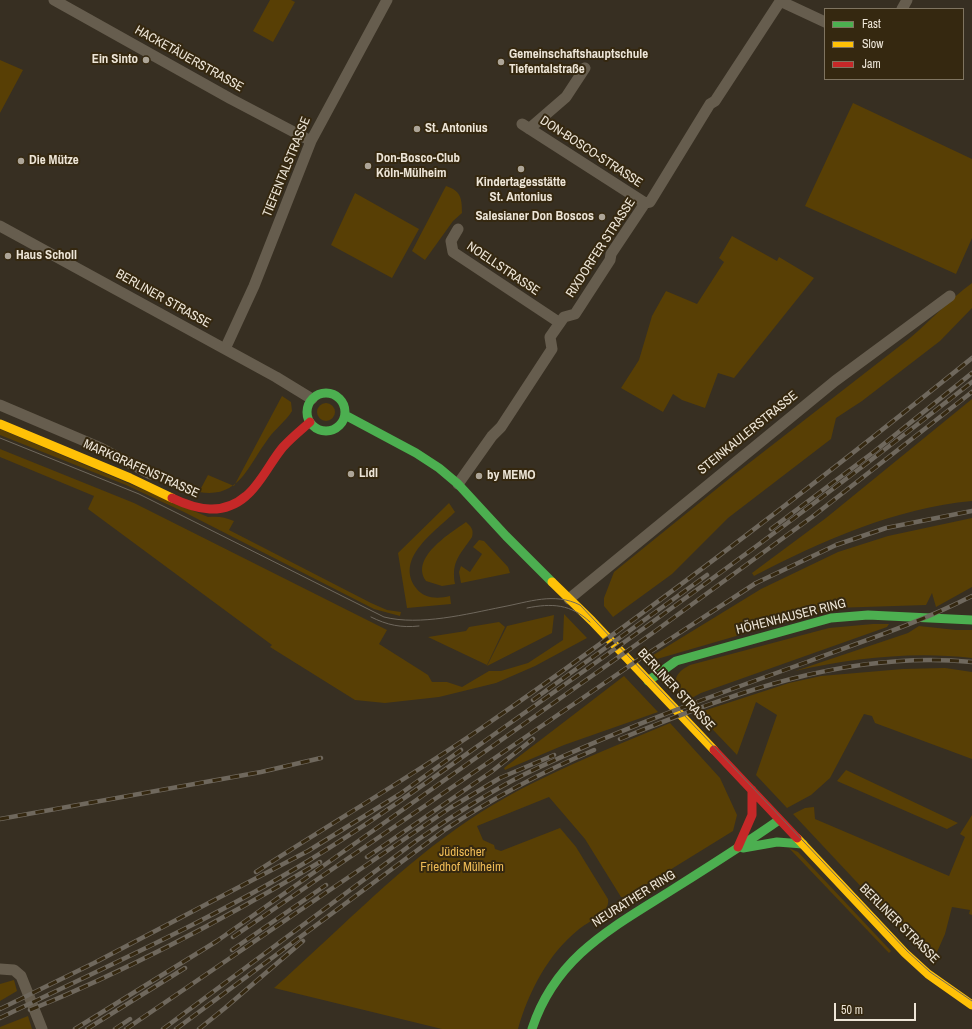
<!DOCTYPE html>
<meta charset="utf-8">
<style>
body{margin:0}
#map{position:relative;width:972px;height:1029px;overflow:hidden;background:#372f22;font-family:"Archivo Narrow",sans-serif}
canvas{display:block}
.legend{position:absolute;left:824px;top:8px;width:140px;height:72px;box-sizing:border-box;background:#352810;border:1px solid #7f7460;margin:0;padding:5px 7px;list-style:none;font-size:12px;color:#ede5d7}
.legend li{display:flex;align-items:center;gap:8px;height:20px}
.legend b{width:20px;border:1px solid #7f7460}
.scale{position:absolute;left:834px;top:1003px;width:82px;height:18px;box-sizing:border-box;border:2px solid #ede5d7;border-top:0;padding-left:5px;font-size:12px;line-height:14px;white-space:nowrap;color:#ede5d7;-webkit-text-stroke:3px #352810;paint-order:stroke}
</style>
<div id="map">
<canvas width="972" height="1029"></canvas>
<ul class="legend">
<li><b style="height:5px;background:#4caf50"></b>Fast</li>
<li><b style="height:5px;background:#ffc107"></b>Slow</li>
<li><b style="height:5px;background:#c62828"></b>Jam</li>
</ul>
<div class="scale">50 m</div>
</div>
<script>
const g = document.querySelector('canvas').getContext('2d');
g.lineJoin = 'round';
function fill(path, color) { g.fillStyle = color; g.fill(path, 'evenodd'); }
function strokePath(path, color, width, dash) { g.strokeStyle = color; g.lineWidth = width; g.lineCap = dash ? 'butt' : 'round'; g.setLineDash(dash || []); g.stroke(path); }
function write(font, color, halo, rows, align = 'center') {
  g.font = font + ' "Archivo Narrow",sans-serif'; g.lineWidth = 4; g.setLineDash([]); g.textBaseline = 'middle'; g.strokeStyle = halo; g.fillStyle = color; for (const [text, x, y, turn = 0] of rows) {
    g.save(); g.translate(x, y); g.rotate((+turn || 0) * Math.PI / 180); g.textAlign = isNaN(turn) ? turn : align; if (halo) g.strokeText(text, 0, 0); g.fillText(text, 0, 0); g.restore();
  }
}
fill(new Path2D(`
 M270,0H291L295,2L273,42L253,31Z
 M0,60L23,70L0,113Z
 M853,103L972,159V238L956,274L805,206Z
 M446,186C461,191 462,198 462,213L453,221L425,260L412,251Z
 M355,193L419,229L392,278L331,245Z
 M732,236L777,261L779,257L814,278L734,378L718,373L705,408L682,400L673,394L663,412L621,388L639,360L652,316L666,291L697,304L724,262L719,258Z
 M972,283V308L940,341L862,401L836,418L831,439L728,518L672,574L613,617L604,606V598L614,572L735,474L910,338C931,320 949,300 972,283Z
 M282,396L291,402L292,411C286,421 275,429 268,439C248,466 239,499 199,492L208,475L234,486Z
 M972,399V501C896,508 821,541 754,576L752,573L826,518Z
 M317 412a9 9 0 1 1 18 0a9 9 0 1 1-18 0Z
 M0,429L208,517C218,516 225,517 234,521L229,530L371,603L387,610L401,612L400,616L374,609L184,512L126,485L0,435Z
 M0,449L134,503L387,630L379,644L428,675L432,682H447L462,687L489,671H501L528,663L563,640L564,614L587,638L535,666L496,683L439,697L385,703L355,700L270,647L272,645L88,509L94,496L0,457Z
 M449,503L455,512C436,531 394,558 416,588C424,599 438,599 450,596L451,604L407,608L398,553Z
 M972,518V587L936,607L932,593L926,605L833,608L657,659L650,657L761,589L838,552L888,536Z
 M466,522C471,527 474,529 472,537C460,555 451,561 455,584L442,586L426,581C410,558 449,534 466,522Z
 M479,540L484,541L508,567L510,573L461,583L459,572L461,566L470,572L482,554L473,547Z
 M554,615L552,633L487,666L507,626Z
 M499,622L505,627L487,665L428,637L466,631L469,627Z
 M873,624H889L887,627L701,693L686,701C673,687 670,675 690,665L829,628Z
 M919,626L956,630H972V658C913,651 853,658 795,671L908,633Z
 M945,668L972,672V759L875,723L872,716L864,714L830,778L811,795L787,808L756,775L777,715L756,702L737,755L697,713L789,683L821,676L903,669Z
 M624,676L658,712L564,745L505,770L504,768Z
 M670,723L720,778L737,815L733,831L626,897H621L585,839L549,797L477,826L483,840L494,845L495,849L501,851L560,828L576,847L608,899C611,913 587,922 578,930C548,954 528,993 518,1029H442L274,988C333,936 392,874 456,829C521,782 597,754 670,723Z
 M846,770L958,823L947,829L837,781Z
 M814,807L815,819L949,876L965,837L960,834L972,815V915L969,914L970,910L952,907L945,934L933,961L926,956L793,814L805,808Z
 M789,848L798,852L891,951L889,953Z
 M14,980L17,991L0,1001V984Z
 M28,1016L32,1029H0V1027Z`), '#583f05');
strokePath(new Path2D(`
 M54,0L231,99L311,141
 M780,1L825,22
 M902,9L907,0
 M522,124L645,203
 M529,129L566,97L585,68
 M0,226L276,377L312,399
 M458,229L451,241L453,252L560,323
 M225,349L254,286L311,141L387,0
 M0,405L101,448L150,474
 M458,484L492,436L501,427L552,349L550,337L564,317L575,314L610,260L611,254L645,203L650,202L710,104L715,101L781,0
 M569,599L835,381L950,296
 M0,969L14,970L21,976L42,1029`), '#665d4e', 11);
strokePath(new Path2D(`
 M307 412a19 19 0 1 1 38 0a19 19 0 1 1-38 0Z
 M345,415L416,453L439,468L458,484L506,536L552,582
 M648,681L676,661L831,618L868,615L972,620
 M743,848L777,842L803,844
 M532,1029C556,955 614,927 675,888C710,866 745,844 779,820`), '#4caf50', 9);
strokePath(new Path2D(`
 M0,424L130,478L172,498
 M552,582L592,621L714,750
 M797,838L905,953L928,974L972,1005`), '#ffc107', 9);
strokePath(new Path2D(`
 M172,498C197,510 223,516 246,496C260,485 271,461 283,447C291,438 301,430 310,422
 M714,750L797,838
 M738,847L752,815V790`), '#c62828', 9);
strokePath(new Path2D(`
 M0,438L139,494L384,617C420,626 467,614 502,607C529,602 554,592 580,605L907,951L930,972L972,1001
 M527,608C552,603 571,604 590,622
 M371,617C387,625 401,628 419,626`), '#6f685d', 1);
const rail = new Path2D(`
 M771,529L875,451L972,373
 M533,700L707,575
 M620,739C732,693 849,650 972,662
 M0,819L261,772L321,758
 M367,857L491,772L533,739
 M256,872C330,824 407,779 480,729C649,612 812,487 972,358
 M233,937L644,656L756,583L836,545L886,528L972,511
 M232,950L326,885
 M0,1009L94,963L308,851L400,794L461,750
 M30,1010C131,969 226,918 320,862
 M0,1018C103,968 209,921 308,861C384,815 456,761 530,709C680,604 828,495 972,382
 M75,1029L217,941L654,632L812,517L972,392
 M87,1029L185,968
 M115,1029L130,1019
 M126,1029L450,808L500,778L554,755
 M163,1029L416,841C451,817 487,793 525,774C616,730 712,696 807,662C863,641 919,623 972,596
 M176,1029L446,829C493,798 542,772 594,750
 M199,1029L225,1008L303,941`);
strokePath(rail, '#6f685d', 4.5);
strokePath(rail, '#352810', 3, [9]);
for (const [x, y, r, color] of [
 [146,60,4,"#ada598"],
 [501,62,4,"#ada598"],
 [417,129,4,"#ada598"],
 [21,161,4,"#ada598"],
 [368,166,4,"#ada598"],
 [521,169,4,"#ada598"],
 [602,217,4,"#ada598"],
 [8,256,4,"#ada598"],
 [351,474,4,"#ada598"],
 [479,476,4,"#ada598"]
]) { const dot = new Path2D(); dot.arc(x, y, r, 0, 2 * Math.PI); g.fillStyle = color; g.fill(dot); strokePath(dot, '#352810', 1.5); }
write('bold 13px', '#ede5d7', '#352810', [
 ["Gemeinschaftshauptschule",509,55],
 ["Tiefentalstraße",509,70],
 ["Ein Sinto",138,60,"right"],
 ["St. Antonius",425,129],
 ["Don-Bosco-Club",376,159],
 ["Köln-Mülheim",376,174],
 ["Die Mütze",29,161],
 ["Kindertagesstätte",521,183,"center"],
 ["St. Antonius",521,198,"center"],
 ["Salesianer Don Boscos",594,217,"right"],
 ["Haus Scholl",16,256],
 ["Lidl",359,474],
 ["by MEMO",487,476]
], 'left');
write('13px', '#ede5d7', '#352810', [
 ["HACKETÄUERSTRASSE",189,59,29],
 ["DON-BOSCO-STRASSE",591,152,33],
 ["TIEFENTALSTRASSE",287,167,-68],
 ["RIXDORFER STRASSE",601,248,-57],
 ["NOELLSTRASSE",503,269,34],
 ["BERLINER STRASSE",163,299,29],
 ["STEINKAULERSTRASSE",748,433,-39],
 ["MARKGRAFENSTRASSE",141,469,24],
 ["HÖHENHAUSER RING",791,617,-14],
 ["BERLINER STRASSE",676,690,47],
 ["NEURATHER RING",634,899,-32],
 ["BERLINER STRASSE",899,924,45]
]);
write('13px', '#edba55', '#352810', [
 ["Jüdischer",462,853],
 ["Friedhof Mülheim",462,868]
]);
</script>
